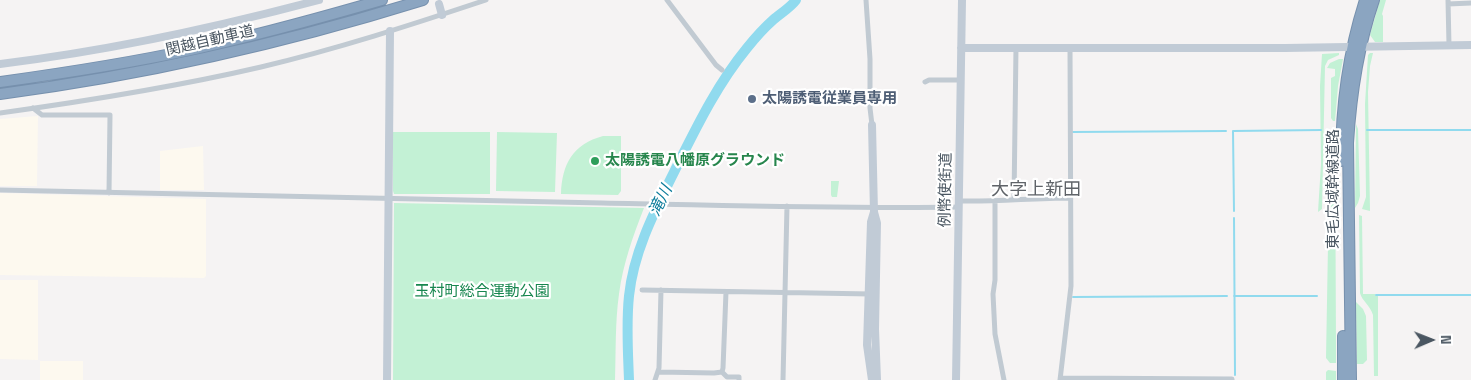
<!DOCTYPE html>
<meta charset="utf-8">
<style>
body{margin:0}
#map{position:relative;width:1471px;height:380px;overflow:hidden;background:#f5f3f3;font-family:"Space Grotesk",sans-serif}
canvas{display:block}
.north{position:absolute;left:1406px;top:315px;width:50px;height:50px;-webkit-text-stroke:4px #fff;paint-order:stroke;rotate:89deg;font-size:14px;font-weight:700;line-height:20px;text-align:center;color:#4a5661}
.north::after{content:'';display:block;margin:auto;width:18px;height:22px;background:#4a5661;clip-path:polygon(50% 0,100% 100%,50% 72%,0 100%)}
</style>
<div id="map">
<canvas width="1471" height="380"></canvas>
<div class="north">N</div>
</div>
<script>
const g = document.querySelector('canvas').getContext('2d');
g.lineJoin = 'round';
function fill(path, color) { g.fillStyle = color; g.fill(path, 'evenodd'); }
function strokePath(path, color, width, dash) { g.strokeStyle = color; g.lineWidth = width; g.lineCap = dash ? 'butt' : 'round'; g.setLineDash(dash || []); g.stroke(path); }
function write(font, color, halo, rows, align = 'center') {
  g.font = font + ' "Space Grotesk","Noto Sans JP",sans-serif'; g.lineWidth = 4.5; g.setLineDash([]); g.textBaseline = 'middle'; g.strokeStyle = halo; g.fillStyle = color; for (const [text, x, y, turn = 0] of rows) {
    g.save(); g.translate(x, y); g.rotate((+turn || 0) * Math.PI / 180); g.textAlign = isNaN(turn) ? turn : align; if (halo) g.strokeText(text, 0, 0); g.fillText(text, 0, 0); g.restore();
  }
}
fill(new Path2D(`
 M38,116L37,186H0V119Z
 M203,146L204,190H160V151Z
 M0,193L206,199V276L204,278L0,275Z
 M0,280H38V360L0,359Z
 M40,361H83V380H40Z`), '#fdf9ef');
fill(new Path2D(`
 M1380,0H1386L1382,14L1383,16V42H1375L1370,35Z
 M1339,53V55L1328,60L1325,66L1322,209L1318,212L1321,164L1320,86L1322,54Z
 M1370,53H1373L1370,66L1368,92L1370,211L1362,209L1366,197L1365,104L1368,55Z
 M1339,59H1343L1338,86L1335,121H1333L1331,118V78L1335,76V69L1327,68L1330,63Z
 M1356,124L1358,129L1360,196L1358,203L1355,208Z
 M1333,128H1335L1336,346V363H1330L1326,358L1330,131Z
 M393,132H490V194H394L393,191Z
 M497,132L557,133L555,192L496,191Z
 M603,136H621V191L618,195L561,194C562,164 573,144 603,136Z
 M831,181H839L837,197H832L831,195Z
 M394,203L644,208C633,236 623,264 619,294C615,323 616,351 615,380H393Z
 M1359,215L1362,216L1363,294H1375L1376,296H1378V376H1374L1373,315C1370,305 1362,301 1360,293Z
 M1356,302L1363,309L1366,316L1367,360L1363,364H1357Z
 M1328,370L1336,371V380H1326V372Z`), '#c3f1d5');
strokePath(new Path2D(`
 M1367,130H1471
 M1073,132L1226,131
 M1234,211L1233,131L1321,130
 M1234,218L1235,375
 M1376,295H1471
 M1234,296H1317
 M1073,297L1227,296`), '#90daee', 2);
strokePath(new Path2D(`
 M629,380C628,352 626,324 629,296C634,248 658,205 679,162C699,122 719,82 747,48C755,38 764,28 773,20C781,13 790,8 796,0`), '#90daee', 10);
const highway = new Path2D(`
 M0,82C65,73 130,63 195,49C258,35 320,18 382,0
 M0,94C144,75 285,43 423,0
 M1341,161C1341,106 1348,53 1365,0
 M1343,380V336
 M1351,380L1348,143C1351,94 1358,47 1374,0`);
strokePath(highway, '#7690ad', 12);
strokePath(new Path2D(`
 M667,0L716,65L722,70
 M866,0L870,59V108L872,125
 M1448,0L1449,45
 M1448,4L1471,3
 M925,82L929,80H961
 M33,108L42,115H110L109,193
 M0,113C87,101 175,87 261,67C337,49 411,25 486,0
 M0,190C201,195 402,199 602,203C721,205 840,209 959,207
 M1014,200L1016,47
 M959,201C996,202 1033,198 1070,198
 M995,201V280L993,294L995,334L1004,380
 M642,290L871,294
 M659,372L714,373L722,372
 M722,372L723,368L726,292
 M722,372L727,377H739V380
 M1061,378L1232,379V380
 M655,380L659,368L661,290
 M783,380L787,206
 M1060,380L1071,286L1070,48`), '#c1cad2', 5);
strokePath(new Path2D(`
 M439,4L442,15
 M961,48H1285L1471,45
 M0,64C108,51 214,28 319,0
 M872,125L874,212L877,223L875,329L877,380
 M387,380L390,31
 M872,380L867,345L871,222L874,212
 M956,380L962,0`), '#c1cbd6', 8);
strokePath(highway, '#8ba5c1', 10);
for (const [x, y, r, color] of [
 [752,99,5,"#5c6f8a"],
 [595,161,5,"#2e9e5b"]
]) { const dot = new Path2D(); dot.arc(x, y, r, 0, 2 * Math.PI); g.fillStyle = color; g.fill(dot); strokePath(dot, '#fff', 2); }
write('15px', '#4a5661', '#fff', [
 ["関越自動車道",210,41,-13],
 ["東毛広域幹線道路",1334,189,-90],
 ["例幣使街道",946,190,-89]
]);
write('bold 15px', '#4e5e75', '#fff', [
 ["太陽誘電従業員専用",762,99]
], 'left');
write('bold 15px', '#27864d', '#fff', [
 ["太陽誘電八幡原グラウンド",605,161]
], 'left');
write('15px', '#17864f', '#fff', [
 ["玉村町総合運動公園",482,292]
]);
write('italic 16px', '#0c7c9b', '#fff', [
 ["滝川",661,201,-64]
]);
write('18px', '#5f6368', '#fff', [
 ["大字上新田",1036,190]
]);
</script>
